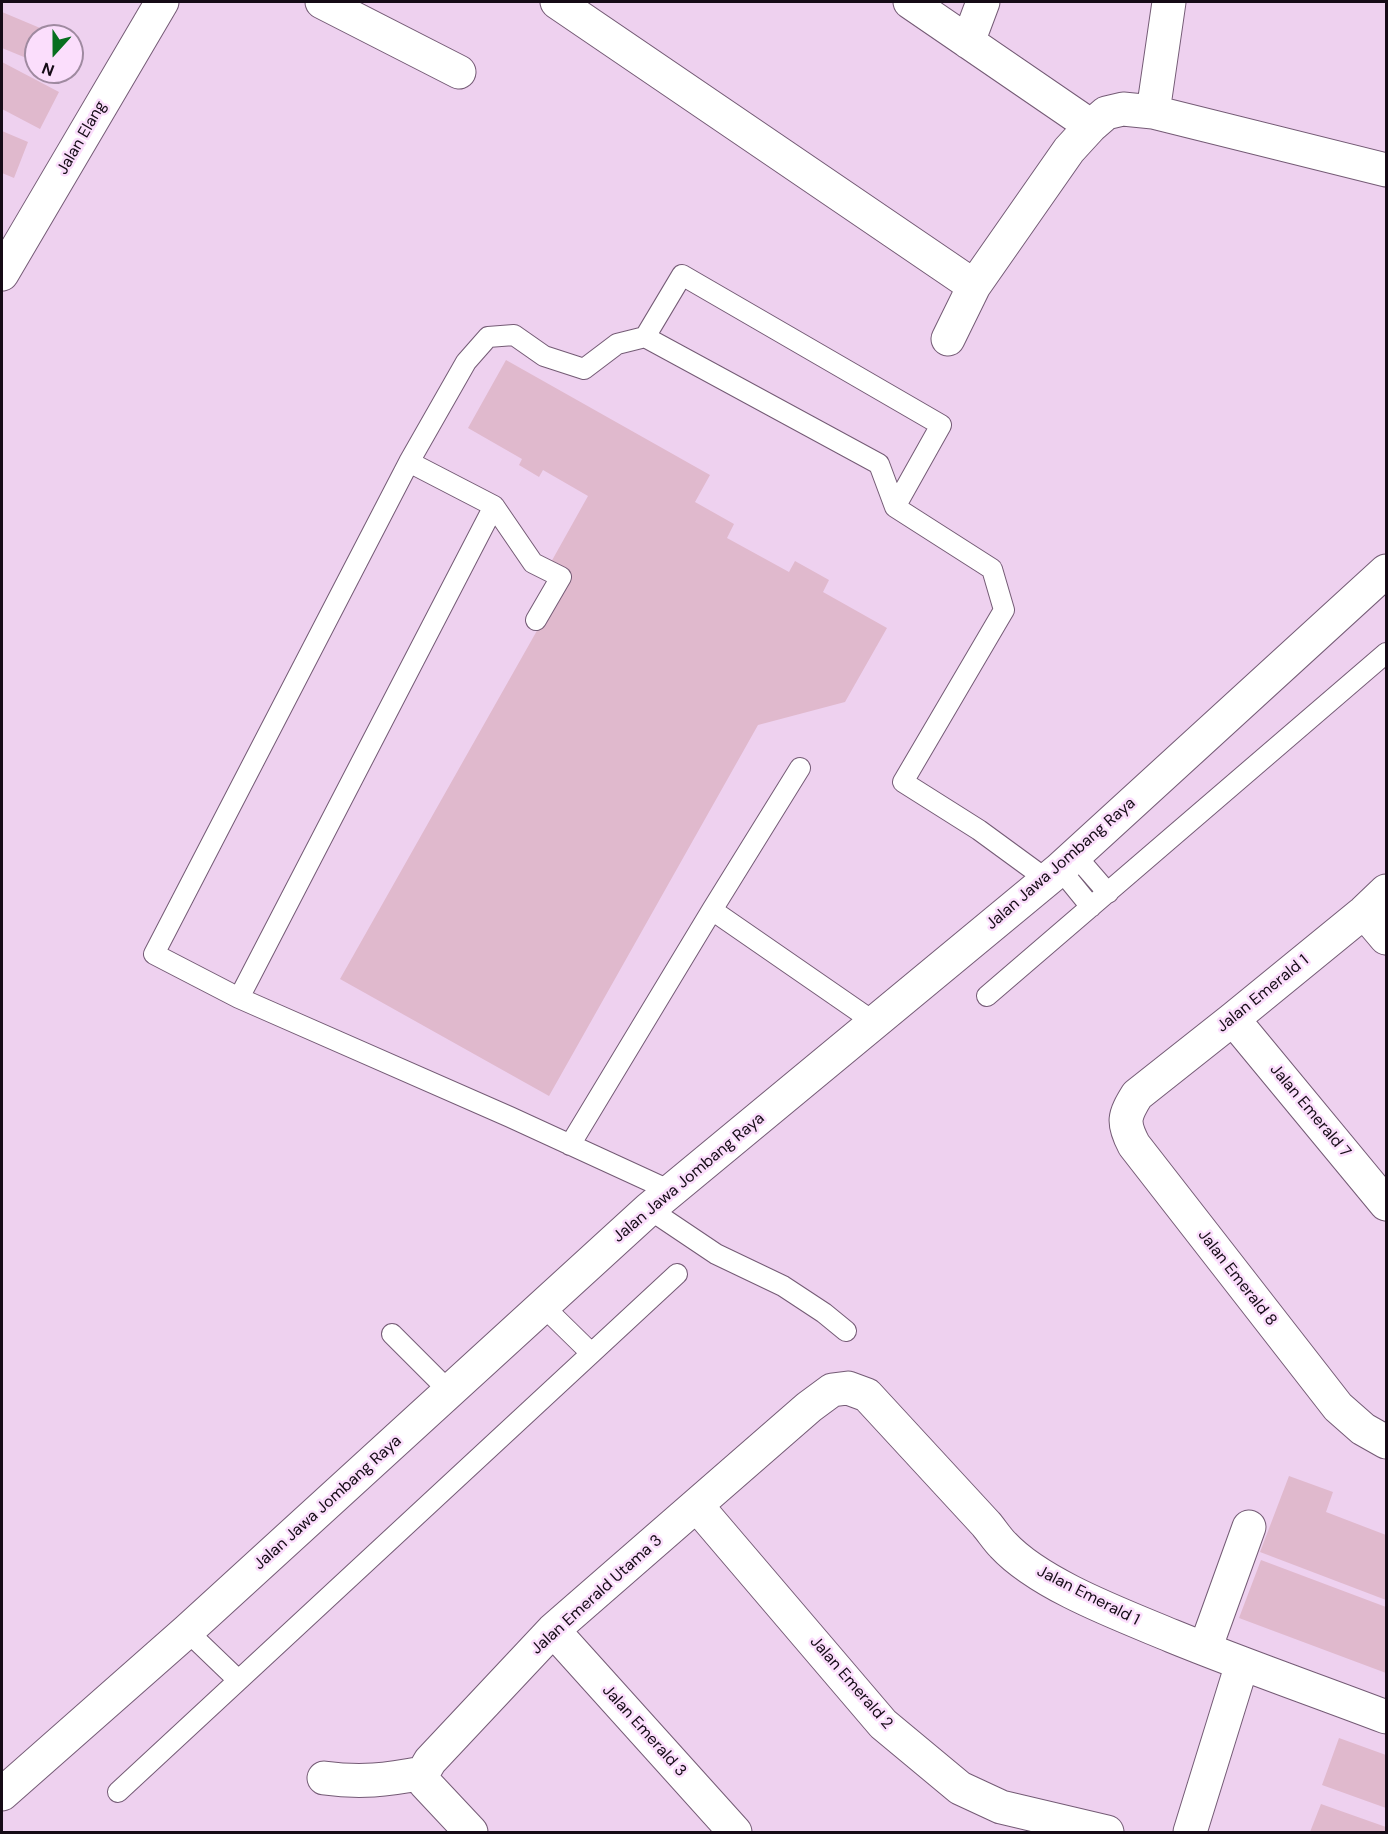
<!DOCTYPE html>
<style>
body{margin:0}
#map{position:relative;width:1388px;height:1834px;overflow:hidden;background:#eed1ef;font-family:"DM Sans",sans-serif}
canvas{display:block}
.frame{position:absolute;inset:0;border:3px solid #150b16;pointer-events:none}
.north{position:absolute;left:24px;top:24px;width:60px;height:60px;box-sizing:border-box;background:#fbdefc;border:2px solid #9f8aa0;border-radius:50%;rotate:201deg;font-size:16px;font-weight:700;line-height:24px;text-align:center;color:#150b16}
.north::after{content:'';display:block;margin:auto;width:21px;height:27px;background:#076f1f;clip-path:polygon(50% 0,100% 100%,50% 72%,0 100%)}
</style>
<div id="map">
<canvas width="1388" height="1834"></canvas>
<div class="frame"></div>
<div class="north">N</div>
</div>
<script>
const g = document.querySelector('canvas').getContext('2d');
g.lineJoin = 'round';
function fill(path, color) { g.fillStyle = color; g.fill(path, 'evenodd'); }
function strokePath(path, color, width, dash) { g.strokeStyle = color; g.lineWidth = width; g.lineCap = dash ? 'butt' : 'round'; g.setLineDash(dash || []); g.stroke(path); }
function write(font, color, halo, rows, align = 'center') {
  g.font = font + ' "DM Sans",sans-serif'; g.lineWidth = 5; g.setLineDash([]); g.textBaseline = 'middle'; g.strokeStyle = halo; g.fillStyle = color; for (const [text, x, y, turn = 0] of rows) {
    g.save(); g.translate(x, y); g.rotate((+turn || 0) * Math.PI / 180); g.textAlign = isNaN(turn) ? turn : align; if (halo) g.strokeText(text, 0, 0); g.fillText(text, 0, 0); g.restore();
  }
}
fill(new Path2D(`
 M2,12L52,33L50,36H36V62L2,48Z
 M2,62L59,92L40,129L2,109Z
 M2,131L28,142L14,178L2,173Z
 M506,360L710,475L695,502L734,524L727,538L789,572L795,561L829,580L823,592L887,628L845,702L758,725L549,1096L340,979L569,574L550,564L588,496L543,470L539,477L519,465L522,459L468,428Z
 M1289,1476L1333,1492L1326,1512L1386,1535V1600L1260,1552Z
 M1261,1560L1386,1607V1673L1239,1618Z
 M1339,1738L1386,1755V1808L1322,1785Z
 M1321,1804L1386,1827V1832H1310Z`), '#e0b9cd');
const lane = new Path2D(`
 M645,337L682,275L941,425L895,507
 M409,462L494,506L533,563L561,577L536,620
 M1075,855L1108,893
 M1060,869L1091,907
 M712,910L874,1022
 M987,996L1386,653
 M239,998L494,506
 M570,1145L712,910L800,768
 M671,1191L510,1117L239,998L154,954L409,462L466,362L488,337L514,335L544,356L584,369L617,344L645,337L879,464L895,507L992,569L1004,610L903,782L979,830L1046,879
 M649,1209L716,1254L783,1286L824,1313L846,1331
 M543,1306L591,1353
 M392,1334L450,1392
 M187,1631L237,1679
 M118,1792L677,1274`);
const street = new Path2D(`
 M322,2L459,72
 M557,2L974,286
 M910,2L1091,126
 M968,42L983,2
 M1153,112L1169,2
 M2,274L162,2
 M948,339L974,286L1069,150L1091,126L1106,113L1123,109L1153,112L1386,170
 M1386,891L1364,912L1233,1019L1137,1095C1124,1116 1122,1122 1134,1145L1338,1407L1363,1429L1386,1442
 M1364,912L1386,938
 M1233,1019L1386,1204
 M697,1506L883,1724L960,1788L1001,1807L1107,1832
 M553,1630L735,1832
 M1205,1649L1249,1527
 M324,1778C361,1783 386,1780 423,1773
 M471,1832L425,1783L423,1773L430,1761L553,1630L809,1407L832,1390L848,1388L867,1395L986,1524C992,1531 997,1539 1003,1545C1040,1585 1122,1615 1172,1636C1243,1665 1315,1690 1386,1717
 M1190,1832L1242,1664`);
const secondary = new Path2D(`
 M2,1794L187,1631L649,1209L1060,869L1386,571`);
strokePath(lane, '#745b75', 22);
strokePath(street, '#745b75', 35);
strokePath(secondary, '#745b75', 35);
strokePath(lane, '#fff', 20);
strokePath(street, '#fff', 33);
strokePath(secondary, '#fff', 33);
write('16px', '#150b16', '#fbdefc', [
 ["Jalan Elang",82,138,-60],
 ["Jalan Jawa Jombang Raya",1061,864,-41],
 ["Jalan Emerald 1",1263,994,-39],
 ["Jalan Emerald 7",1310,1111,50],
 ["Jalan Jawa Jombang Raya",689,1178,-40],
 ["Jalan Emerald 8",1237,1278,52],
 ["Jalan Jawa Jombang Raya",328,1503,-42],
 ["Jalan Emerald Utama 3",597,1595,-42],
 ["Jalan Emerald 1",1088,1596,27],
 ["Jalan Emerald 2",851,1683,49],
 ["Jalan Emerald 3",644,1731,48]
]);
</script>
